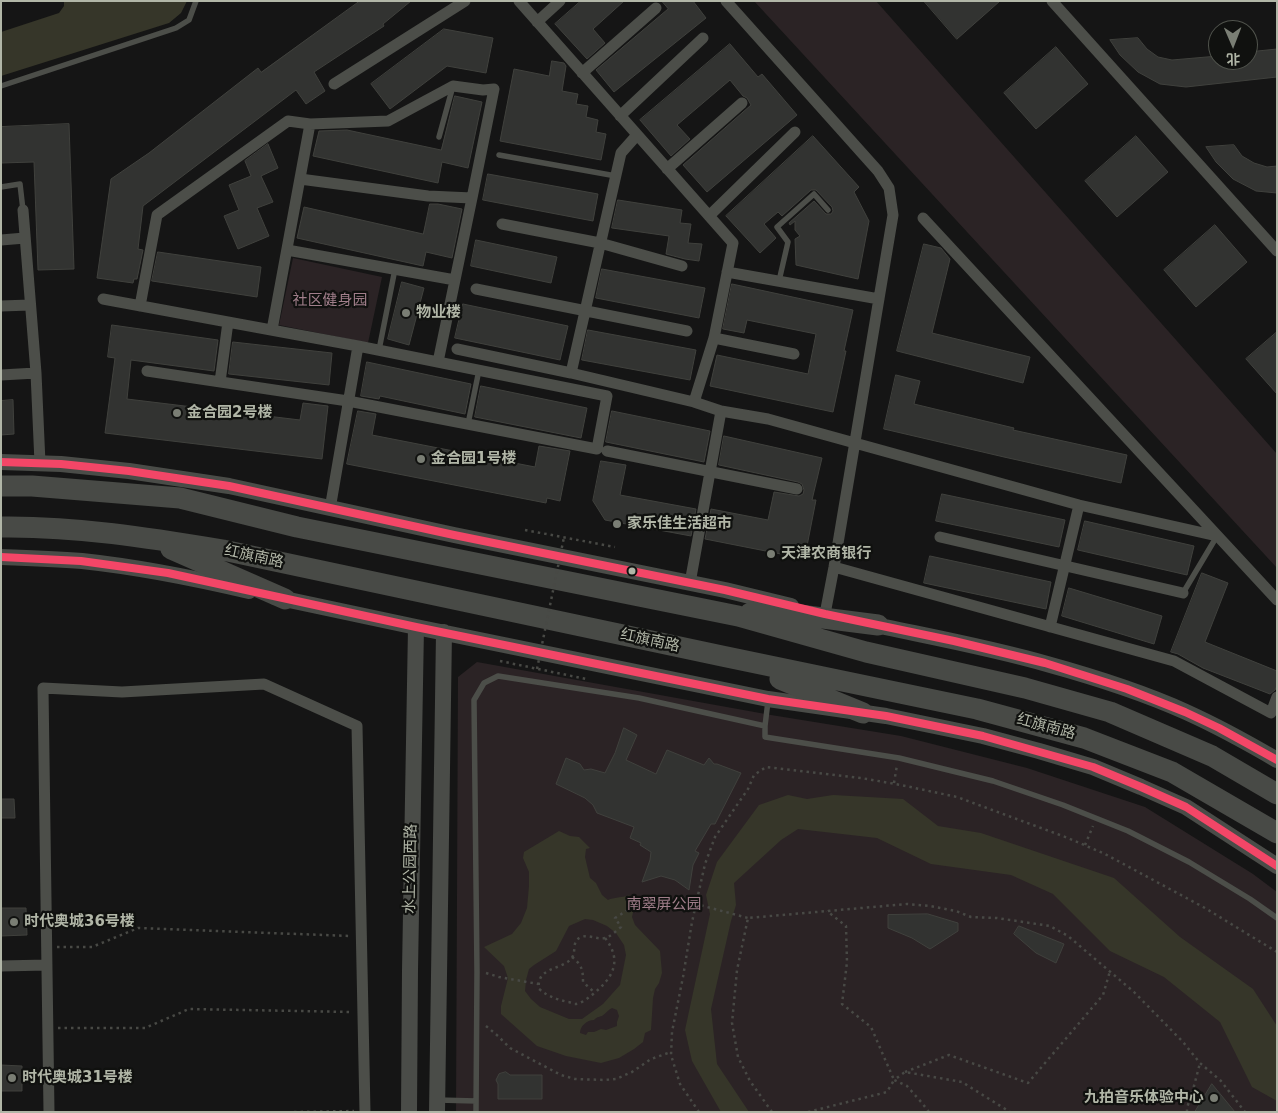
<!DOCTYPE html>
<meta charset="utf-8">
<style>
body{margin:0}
#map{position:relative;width:1278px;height:1113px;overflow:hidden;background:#151515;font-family:"DejaVu Sans","Noto Sans SC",sans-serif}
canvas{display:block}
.frame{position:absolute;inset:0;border:2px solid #b1b6a7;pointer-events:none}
.north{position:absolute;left:1208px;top:20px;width:50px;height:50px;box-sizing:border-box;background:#10110f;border:1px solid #50534c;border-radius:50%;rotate:179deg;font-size:14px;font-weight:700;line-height:20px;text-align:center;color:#b1b6a7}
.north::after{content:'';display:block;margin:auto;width:18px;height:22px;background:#7a7e74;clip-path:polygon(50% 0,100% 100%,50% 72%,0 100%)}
</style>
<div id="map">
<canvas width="1278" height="1113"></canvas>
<div class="frame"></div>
<div class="north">北</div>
</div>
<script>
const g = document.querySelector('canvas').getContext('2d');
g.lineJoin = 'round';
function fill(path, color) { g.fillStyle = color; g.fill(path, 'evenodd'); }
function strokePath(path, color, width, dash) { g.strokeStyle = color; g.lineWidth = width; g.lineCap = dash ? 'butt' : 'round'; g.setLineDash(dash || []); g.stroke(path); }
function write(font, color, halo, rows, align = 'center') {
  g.font = font + ' "DejaVu Sans","Noto Sans SC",sans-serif'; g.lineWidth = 4.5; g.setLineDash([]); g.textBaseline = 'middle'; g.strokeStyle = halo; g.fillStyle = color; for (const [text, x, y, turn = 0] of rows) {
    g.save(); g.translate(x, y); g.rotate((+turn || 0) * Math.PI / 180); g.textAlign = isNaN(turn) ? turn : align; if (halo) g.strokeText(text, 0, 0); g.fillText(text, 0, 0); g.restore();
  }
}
fill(new Path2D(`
 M754,1H876L1277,454V568Z
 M293,258L382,277L368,343L279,325Z
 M477,662L771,715L901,736L1027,768L1145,807L1253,874L1277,892V1112H456L458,677Z`), '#2b2325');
fill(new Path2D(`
 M64,1H187L181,13L169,23L1,76V32L59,13L64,6Z
 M788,795L807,799L833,795L903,799L938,826L981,833L1114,878L1180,937L1253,989L1277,1026V1101L1252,1087L1220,1022L1164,977L1110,951L1053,894L1011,875L931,864L877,838L798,829L781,840L734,883L736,905L731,921L711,1009L717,1064L749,1112H721L692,1061L685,1030L710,914L706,895L717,862L759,805Z
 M559,831L570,836L579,837L590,848L586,849L585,857L590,878L596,883L602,895L608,900C614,897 622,898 629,895L632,898L635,903L632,917L635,925L660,951L662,973L659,983L655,989L653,998L651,1030L645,1033L643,1042L634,1049L619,1058L601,1063L566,1056L537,1046L501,1014V1006L508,978L504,966L484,947L512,934L521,923L527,908L529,886V872L523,858L524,852ZM585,919L593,920L607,926L616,933L624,945L626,955L620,985L603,1004L582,1019H569L540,1007L531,999L525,991L526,980L529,969L534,965L556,951L569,926ZM612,1008L617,1010L619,1016L617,1022V1026L606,1030L601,1029L594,1032H588L586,1035L580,1033C580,1026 587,1020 594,1020C597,1017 598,1017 602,1016C605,1014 608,1010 612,1008Z`), '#363629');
const building = new Path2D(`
 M360,1H411L383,24L384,26L314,72L325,91L306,104L296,90L143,206L138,249L143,250L137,279H134L133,283L97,278L111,179L149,153L258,68L261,72Z
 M581,1H624L593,29L605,43L587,59L555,24Z
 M662,1H693L706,18L614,92L596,70L668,9Z
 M924,1H1000L957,39Z
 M444,29L493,38L486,73L447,66L390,109L371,84Z
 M1138,38L1147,49L1158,57L1172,60L1218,56V60H1248V52L1277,49V77L1186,87L1160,84L1138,72L1120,55L1110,40Z
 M730,44L758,77L762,74L797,115L707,192L683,165L751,105L747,98L743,96L730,80L677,125L690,139L671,156L640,120Z
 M1056,47L1088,84L1036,129L1004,93Z
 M552,61L564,63L566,66L562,91L578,94L576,104L588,106L586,117L598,120L596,132L606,134L601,160L500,141L514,69L549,76Z
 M455,96L482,102L468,168L442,162L438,183L313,156L319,131L347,130L441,150Z
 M69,124L74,269L38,270L34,162L1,163V127Z
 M813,136L859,187L854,192L869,221L858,279L796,265L795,239L800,236L795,230V221L790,225L789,223L814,201L826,214H831L833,211L832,207L816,190H811L782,216L778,212L764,224L776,238L760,253L726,216Z
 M1136,136L1168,172L1117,217L1085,181Z
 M268,144L278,168L261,176L273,202L257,208L269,236L238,249L224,216L239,210L229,185L251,176L245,161Z
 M1234,145L1242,156L1254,163L1267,167L1277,166V193L1256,191L1233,179L1216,162L1206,147Z
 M488,174L598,194L593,221L483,200Z
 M618,200L682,210L680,223L691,224L688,243L702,244L699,261L685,259L666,254L669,236L612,228Z
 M430,204H438L462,209L452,258L426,252L423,266L297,238L304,207L423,234Z
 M1215,225L1247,262L1196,307L1164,270Z
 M476,240L557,257L551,283L471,266Z
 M924,244L941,248L950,259L932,333L1030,357L1023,383L897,351Z
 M158,252L261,267L257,297L152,281Z
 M602,269L705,288L699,318L596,298Z
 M402,282L424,288L409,345L388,339Z
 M732,284L853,310L844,351H846L833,412L710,386L717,355L808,374L816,334L747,320L744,333L723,329Z
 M463,304L568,326L560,360L455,338Z
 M112,325L218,340L214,371L131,360L127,399L300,420L303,403L328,406L322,459L105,433L115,358L108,357Z
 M588,330L696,350L690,380L582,360Z
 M1277,332V394L1246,359Z
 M233,342L332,353L329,385L229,374Z
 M367,362L471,384L465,414L380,396L379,399L361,396Z
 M896,375L920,381L914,404L1014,428L1013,430L1127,455L1121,483L1004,457L884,429Z
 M481,386L587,408L581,438L475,417Z
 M13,400L14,434L1,435V401Z
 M358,411L376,414L372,435L535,467L539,446L570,451L560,501L547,498L546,503L347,464Z
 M612,411L710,431L704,462L606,442Z
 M724,436L822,458L812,500H816L807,546L786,555L705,539L711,509L768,520L774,492L799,496L803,494L804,490L802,484L798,482L719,465Z
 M601,461L626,465L620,495L696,509L691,536L605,520L593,501Z
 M942,494L1065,520L1059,547L936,521Z
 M1085,521L1194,546L1187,575L1078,550Z
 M930,556L1051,582L1046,609L924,583Z
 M1202,573L1228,583L1205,642L1277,671V686L1275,690L1270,694L1203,668L1178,654L1171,652Z
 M1069,588L1162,616L1154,644L1062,616Z
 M624,728L637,735L626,760L656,774L667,750L704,765L709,758L714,764H717L741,773L715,824H711L695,851L699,853L693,865L689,890L675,880L661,876L642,882L650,860L651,852L640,845L641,843L630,838L634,827L597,813L593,805L585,798L556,784L566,758L580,764L584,770L591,769L605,773L615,753Z
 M1,799H14L15,818H1Z
 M1,908H26L27,935L1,936Z
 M928,914L958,923V931L930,949L912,938L888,928V915Z
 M1019,926L1064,944L1056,963L1036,953L1014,934Z
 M1,1065L22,1066V1091H1Z
 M506,1072L510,1075H542V1099H498V1084L496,1080L499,1074Z
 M1212,1084L1235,1112H1195Z`);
fill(building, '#323331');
strokePath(building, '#40413d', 1);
strokePath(new Path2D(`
 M525,530L615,547
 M500,661L586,679
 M894,783L897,765
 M1085,845L1093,826
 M605,938C623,961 613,978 592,995C588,998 581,1004 575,1004C573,1004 570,1002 568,1002C556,999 549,997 539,989C536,968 559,970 570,960C578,953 570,942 581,937C589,934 597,940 605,938C610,937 616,931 621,927L615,918L639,903H667L696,904L748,918
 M57,947H92L138,928L350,936
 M572,957C582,965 583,970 583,982L595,993
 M486,973L499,977L538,984
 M486,1026L498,1036L510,1048L561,1075L575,1079L605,1080L616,1079L632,1072L651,1059L671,1052
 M58,1028H145L189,1009L352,1012
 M905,1072L949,1055L1028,1083L1103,995L1110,971
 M294,1112L354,1111
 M699,1112L680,1084L671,1055L672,1032L683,977L692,922L705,864L715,837L748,789L754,775L766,767L861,778L901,785L957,797L1068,838L1105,854L1205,908L1277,952
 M772,1112L750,1081L738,1057L732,1023L737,970L748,918L907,904L930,906L956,911L971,917L997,918L1050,926L1068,936L1134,992L1183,1042L1200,1063L1221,1081L1245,1112
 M808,1112L887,1092L894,1080L871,1027L842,1004L847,962L846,926L827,911
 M929,1112L922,1103L907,1086L894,1080L905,1072L962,1082L1010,1112
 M1187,1112V1108L1194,1086L1200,1063`), '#484945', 2.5, [2.5, 4]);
strokePath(new Path2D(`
 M1,86L176,28L189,20L196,1
 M439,137L453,86
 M499,155L616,176
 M1,187L20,184L23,210
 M779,281L788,242L777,227L814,194L828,210
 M379,350L395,269
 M468,424L479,370
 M1183,593L1217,536
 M768,701L765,726V737L899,758L993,781L1063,805L1128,831L1189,862L1250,899L1277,918
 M438,1100L476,1101
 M476,1112L477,972L474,700L484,683L498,676L639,698L765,726`), '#4c4e49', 5.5);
strokePath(new Path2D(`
 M519,1L733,243L714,338L694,402
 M726,1L878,171L889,188L893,215L834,567L825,614
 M1052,1L1277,251
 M537,22L560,1
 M582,73L656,8
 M334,84L465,1
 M620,116L703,38
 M667,169L742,103
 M300,179L428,196L472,198L438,362
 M23,210L36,373
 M709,216L795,132
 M923,218L1277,600
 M502,224L600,243L682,266
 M1,240L25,238
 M287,250L455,280
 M727,272L879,299
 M476,289L687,331
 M103,299L358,346L607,396L597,449L348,401L147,371
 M1,306L30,305
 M140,306L157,215L288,121L310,124
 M272,330L310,124L388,121L453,86L483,90L494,89L472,198
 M714,338L794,354
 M457,349L571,373L694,402L721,411L768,419L1079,505L1217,536
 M571,373L621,153L637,135
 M1,375L36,373L40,463
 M220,382L228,322
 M607,451L797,489
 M330,509L358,346
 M940,537L1183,593
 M834,567L1174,661L1271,713L1277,697
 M690,583L721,411
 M1050,627L1079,505
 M1,966L47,965
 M49,1112L43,688L122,692L264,684L357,726L365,1112`), '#4c4e49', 11);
strokePath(new Path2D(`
 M1,462L61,464L129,471L229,486L454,535L725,590L791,606
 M1,557C28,558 55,559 82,561C138,567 194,578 249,591
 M275,597L416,627L768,699L886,716L983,736L1039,751L1093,767L1141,787L1186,807L1277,866
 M866,623C926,636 988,647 1047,664C1094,677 1142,692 1186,712C1217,726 1248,743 1277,760
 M409,1112L410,970L416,627
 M437,1112L444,632`), '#4a4c48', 16);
strokePath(new Path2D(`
 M1,486H32L180,498L297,527L738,616L866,652L1025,688L1110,712L1212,756L1277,794
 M1,527C76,526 150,538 223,550L722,656L977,709L1084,738L1172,772L1277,833
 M171,549L285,599
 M750,613L760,610L878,625
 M780,679L863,713`), '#484a46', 21);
strokePath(new Path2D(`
 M537,669L564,537`), '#484945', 2.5, [2.5, 4]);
strokePath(new Path2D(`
 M1,462L61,464L129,471L229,486L454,535L725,590L825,614L954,641L1045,663L1127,689L1185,712L1219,728L1277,760
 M1,557L81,561L168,573L416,627L768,699L886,716L983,736L1093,767L1141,787L1186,807L1277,866`), '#f34667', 8);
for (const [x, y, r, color] of [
 [406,313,5,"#7a7e74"],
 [177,413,5,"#7a7e74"],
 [421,459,5,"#7a7e74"],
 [617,524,5,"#7a7e74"],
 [771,554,5,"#7a7e74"],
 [632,571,4.5,"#b1b6a7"],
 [14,922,5,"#7a7e74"],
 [12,1078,5,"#7a7e74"],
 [1214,1098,5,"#7a7e74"]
]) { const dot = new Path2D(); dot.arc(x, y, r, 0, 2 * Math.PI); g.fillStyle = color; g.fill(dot); strokePath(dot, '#10110f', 2); }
write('15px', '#a07e8a', '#10110f', [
 ["社区健身园",330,301],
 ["南翠屏公园",664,905]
]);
write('bold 15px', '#b1b6a7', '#10110f', [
 ["物业楼",416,313],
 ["金合园2号楼",187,413],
 ["金合园1号楼",431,459],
 ["家乐佳生活超市",627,524],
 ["天津农商银行",781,554],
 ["时代奥城36号楼",24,922],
 ["时代奥城31号楼",22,1078],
 ["九拍音乐体验中心",1204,1098,"right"]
], 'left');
write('15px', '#b1b6a7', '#10110f', [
 ["红旗南路",254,557,12],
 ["红旗南路",650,641,12],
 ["红旗南路",1046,727,15],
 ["水上公园西路",411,869,-89]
]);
</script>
